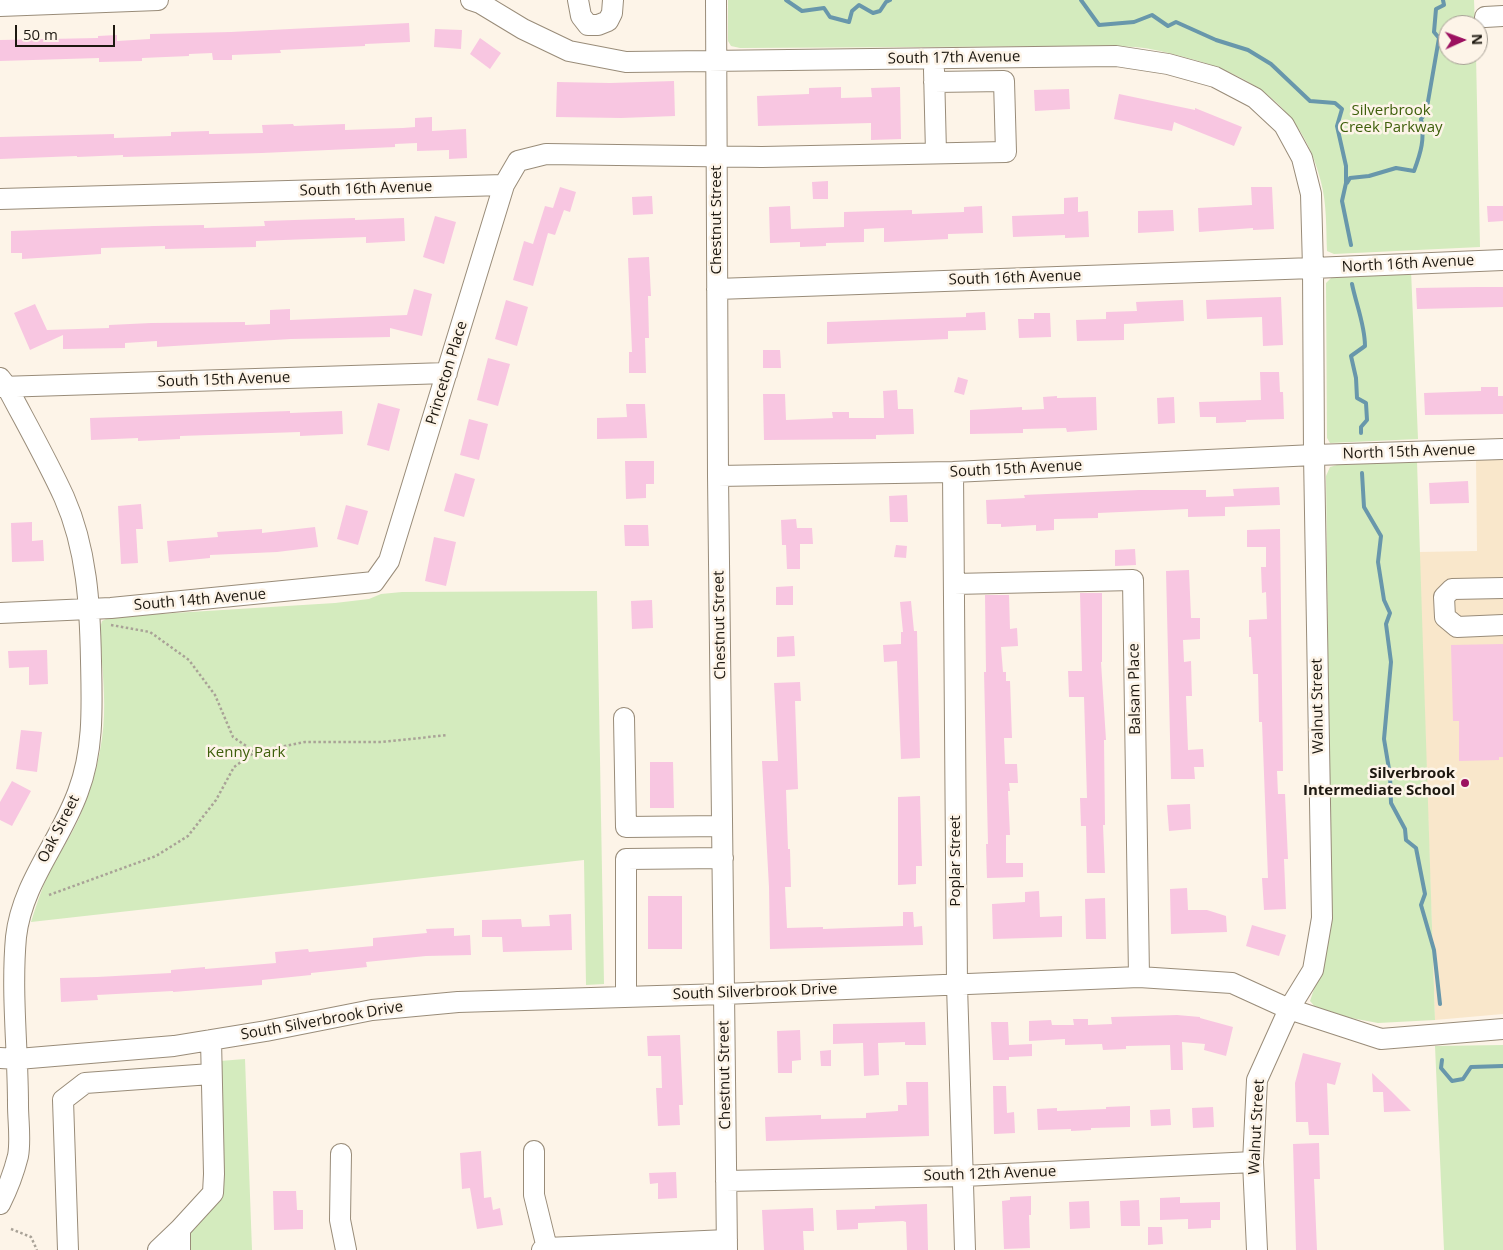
<!DOCTYPE html>
<style>
body{margin:0}
#map{position:relative;width:1503px;height:1250px;overflow:hidden;background:#fdf4e8;font-family:"Open Sans",sans-serif}
canvas{display:block}
.north{position:absolute;left:1438px;top:15px;width:50px;height:50px;box-sizing:border-box;background:#fdf4e8;border:1px solid #a39c92;border-radius:50%;rotate:88deg;font-size:14px;font-weight:700;line-height:20px;text-align:center;color:#1d1810}
.north::after{content:'';display:block;margin:auto;width:18px;height:22px;background:#9c1160;clip-path:polygon(50% 0,100% 100%,50% 72%,0 100%)}
.scale{position:absolute;left:15px;top:25px;width:100px;height:22px;box-sizing:border-box;border:2px solid #1d1810;border-top:0;padding-left:6px;font-size:15px;line-height:18px;white-space:nowrap;color:#1d1810;-webkit-text-stroke:4px #fdf4e8;paint-order:stroke}
</style>
<div id="map">
<canvas width="1503" height="1250"></canvas>
<div class="north">N</div>
<div class="scale">50 m</div>
</div>
<script>
const g = document.querySelector('canvas').getContext('2d');
g.lineJoin = 'round';
function fill(path, color) { g.fillStyle = color; g.fill(path, 'evenodd'); }
function strokePath(path, color, width, dash) { g.strokeStyle = color; g.lineWidth = width; g.lineCap = dash ? 'butt' : 'round'; g.setLineDash(dash || []); g.stroke(path); }
function write(font, color, halo, rows, align = 'center') {
  g.font = font + ' "Open Sans",sans-serif'; g.lineWidth = 5; g.setLineDash([]); g.textBaseline = 'middle'; g.strokeStyle = halo; g.fillStyle = color; for (const [text, x, y, turn = 0] of rows) {
    g.save(); g.translate(x, y); g.rotate((+turn || 0) * Math.PI / 180); g.textAlign = isNaN(turn) ? turn : align; if (halo) g.strokeText(text, 0, 0); g.fillText(text, 0, 0); g.restore();
  }
}
fill(new Path2D(`
 M1476,458H1503V1014L1435,1020L1419,552L1477,551Z`), '#f9e7cb');
fill(new Path2D(`
 M728,0H1474L1475,25H1448V55H1476L1480,247L1334,254L1327,251C1326,228 1327,205 1321,182C1303,107 1251,73 1180,56C1165,52 1150,48 1135,47C1121,46 1107,46 1093,46L740,48L731,46L728,41Z
 M1411,270L1418,439L1330,443L1327,438L1326,283L1333,276Z
 M1417,461L1435,1020L1378,1023L1351,1018L1316,1008L1310,1001L1327,950L1330,831L1326,476L1330,467L1337,465Z
 M597,591L604,984L586,985L584,860L31,922C36,906 41,890 48,875C59,853 73,834 82,811C94,781 103,748 104,715C105,687 101,657 100,628L102,621L110,617L335,603L369,599L381,594L402,592Z
 M1503,1045V1250H1444L1435,1046Z
 M245,1059L252,1250H183V1230L222,1188L220,1061Z`), '#d4ebbe');
strokePath(new Path2D(`
 M786,0L802,11L824,8L830,17L849,22L852,11L859,5L873,13L880,11L886,2L890,0
 M1081,0L1099,25L1134,22L1152,15L1168,26L1176,22L1216,40L1248,50L1271,64L1310,101L1335,103L1342,109L1337,126L1346,166V183L1342,201L1351,245
 M1347,183L1350,178L1369,176L1396,168L1414,171C1421,152 1425,139 1421,119L1426,113L1439,38L1434,32L1436,9L1444,5L1443,0
 M1352,284C1356,304 1365,325 1365,346L1351,356L1356,378L1357,398L1366,403L1367,420L1361,427V433
 M1362,473L1364,507L1381,536L1378,562L1384,600L1390,613L1386,624L1391,662L1384,739L1390,775L1391,803L1405,829L1406,840L1416,848L1425,894L1421,905L1434,950L1440,1004
 M1442,1060L1441,1068L1452,1081L1463,1079L1471,1067L1503,1066`), '#6897ab', 4);
fill(new Path2D(`
 M409,23L410,42L365,44V46L280,50L281,53L232,55V60H213L212,53L189,54V56L142,58V61L99,62V58L0,61V40L98,38V36L117,35V41L150,39V34L231,32Z
 M435,29L462,30L461,49L434,47Z
 M480,38L501,53L490,69L470,54Z
 M674,81L675,116L621,118L556,117L557,82L610,83Z
 M841,87V98L872,97L871,88L900,87L901,139L871,140V123L758,126L757,96L809,94V88Z
 M1069,89L1070,109L1035,111L1034,90Z
 M1119,94L1195,110V108L1242,127L1234,146L1174,122L1172,131L1114,119Z
 M432,117V131L466,129L467,158L449,159V150L417,151V143L395,144V147L262,153L123,157V155L77,157V156L0,159V137L114,134V138L171,136V132L209,131V134L263,133L262,125L293,124L294,126L345,124V130L403,128L415,127V118Z
 M828,181V199H813L812,182Z
 M560,187L576,192L570,212L564,210L555,235L548,233L533,286L513,280L524,241L533,244L545,206L553,208Z
 M1251,187H1272L1274,229L1253,230V228L1199,232L1198,208L1252,205Z
 M652,196L653,214L633,215L632,197Z
 M1078,197V212L1088,211L1089,237L1065,238V235L1013,237L1012,216L1064,214V198Z
 M790,206L791,229L844,227V212L912,210V214L964,212V207L982,206L983,233L948,234V239L884,242V228L864,229V242L826,243V246L800,247V242L770,243L769,207Z
 M1487,206H1503V221L1488,222Z
 M1173,210L1174,231L1138,233V211Z
 M435,216L456,222L444,264L423,257Z
 M355,218V220L404,218L405,241L366,243V237L256,241V247L165,249V246L101,248V254L22,259V253H11V231L154,226L204,225V228L265,226L264,221Z
 M649,257L651,296H648L649,338H645L646,373H629V352H632L628,258Z
 M1477,287H1503V307L1417,309L1416,288Z
 M414,289L432,294L422,336L390,328V337L291,339L157,347V341L125,343V348L63,349V335L30,350L14,313L35,304L47,330L109,328V325L151,323L245,322V325L270,324V310L290,309V320L407,315Z
 M1281,297L1283,345L1263,346L1262,317L1207,319L1206,300Z
 M506,300L528,307L517,346L495,339Z
 M1183,300L1184,321L1124,324V340L1077,341L1076,320L1106,319V312L1137,311L1136,302Z
 M985,312L986,330L948,331V339L827,344V322L966,317V313Z
 M1034,313H1050L1051,337L1019,338L1018,319H1034Z
 M763,350H780L781,368H763Z
 M488,358L510,364L498,406L477,400Z
 M1260,372H1279L1280,392H1283L1284,419L1246,420V422L1216,423V417H1200L1199,402L1261,400Z
 M958,377L968,380L964,395L954,392Z
 M1481,387H1498V396H1503V414L1425,415L1424,393L1481,391Z
 M897,390L898,409H913L914,434L876,435V439L764,440L763,394H785L786,420L833,418L832,412H849V418H884L883,391Z
 M1057,396V398L1096,397L1097,430L1067,432L1066,428L1023,429V433L970,434V410L1022,407V410L1044,409L1043,397Z
 M1174,397L1175,423L1158,424L1157,398Z
 M378,403L400,409L389,451L367,445Z
 M626,404H645L647,438L597,439V418L627,417Z
 M290,411V413L342,411L343,434L300,436V432L180,436V439L138,441V438L91,440L90,418Z
 M469,419L488,424L479,460L460,455Z
 M625,461H654V484H646V498L626,499Z
 M455,473L475,479L464,517L444,511Z
 M1468,481L1469,503L1430,504L1429,483Z
 M1279,487L1280,505L1225,507V516L1188,517V509L1098,513V518L1054,519V530L1036,531V525L1001,527V524H987L986,500L1025,498L1024,495L1139,490H1206V497L1234,496L1233,489Z
 M907,495L908,522H890L889,496Z
 M141,504L143,529H136L138,563L121,564L118,506Z
 M346,505L368,511L358,545L337,539Z
 M796,519L797,528H812L813,544H800V569H787L786,545H782L781,520Z
 M32,522V541L43,540L44,561L12,562L11,523Z
 M624,525H648L649,546H625Z
 M315,527L318,547L277,552L210,555V558L169,562L167,541L218,537L217,532L262,529V533Z
 M1280,529L1283,771H1277L1278,794H1285L1288,859H1284L1286,909L1264,910L1262,878H1268L1262,722H1259L1258,674H1253L1251,637H1249V620L1267,619L1266,592L1262,593L1261,567H1266V547H1247V530Z
 M434,537L456,542L446,586L425,581Z
 M896,545L907,546L906,558L894,557Z
 M1135,549L1136,565L1115,566V550Z
 M1189,570L1191,618H1200V639L1183,640L1184,662L1191,661L1192,696H1186L1188,750L1203,749L1204,767H1194L1195,779H1171L1166,571Z
 M793,586V605H776V587Z
 M1080,593H1102V662H1101L1106,740H1104L1105,825H1103L1105,873H1087L1086,826H1081L1080,798H1087L1084,697H1069L1068,671H1082Z
 M985,595H1009L1010,629L1017,628L1018,646L1001,647L1003,672H1006V681H1010L1012,738H1004L1005,764H1017L1018,783H1009L1010,791H1008L1010,835H1006V863H1023V877L987,878L986,844H988L984,672H986Z
 M652,600L653,628L632,629L631,601Z
 M911,601L914,631H917L920,758L901,759L897,661L884,662L883,645L901,644V632H903L900,602Z
 M794,636L795,656L777,657V637Z
 M1503,644V757H1499V760L1459,761V721H1453L1451,645Z
 M47,650L48,684L29,685V667L9,668L8,651Z
 M800,682L801,701H795L798,789L786,790L788,849H790L791,887H785L787,928L823,927V929L903,926V912H913L914,927L922,926L923,945L770,949L769,887L762,761H778L774,683Z
 M21,730L42,732L37,772L16,769Z
 M650,762H673L674,808H650Z
 M12,781L31,791L12,826L0,820V802Z
 M920,796L922,866H916V884L898,885V797Z
 M1190,804L1191,829L1169,831L1167,805Z
 M1187,888L1188,910H1207L1226,916L1227,932L1171,934L1170,889Z
 M1039,891L1040,917L1062,916V937L993,939L992,904L1025,902V892Z
 M648,896H682V949H648Z
 M1105,898L1106,939H1086L1085,899Z
 M571,914L572,950L503,952L502,937H482V920L521,919L522,927L550,926L549,915Z
 M1252,925L1286,935L1279,956L1246,946Z
 M454,928V936L470,935L471,955L426,956L366,962L367,967L311,973V975L262,980V985L173,992V991L97,995L98,1000L61,1002L60,978L97,977L171,973V970L205,967V969L276,963L275,952L308,949L309,952L373,946V938L427,933L426,929Z
 M1177,1015L1200,1017V1018L1233,1027L1226,1056L1204,1050L1205,1044L1182,1042L1183,1070H1171L1170,1045L1126,1046V1049L1103,1050L1102,1044L1065,1045V1039L1029,1041V1021L1051,1020L1052,1025H1074L1073,1019H1088V1025L1112,1024L1111,1017Z
 M925,1022L926,1045H905V1042L878,1043L879,1075L864,1076L863,1043L833,1044V1024Z
 M991,1022H1008L1009,1045L1032,1044V1056L1009,1057V1060H993Z
 M800,1030L801,1060L792,1061V1073H778L777,1031Z
 M680,1035L683,1105H679L680,1125L658,1126L656,1088H662L661,1056H648L647,1036Z
 M831,1050V1066H821L820,1051Z
 M1303,1053L1341,1063L1335,1085L1327,1083L1329,1135H1309L1308,1122H1296L1295,1083Z
 M1372,1073L1391,1091L1411,1111L1384,1112L1383,1092H1373Z
 M906,1082H928L929,1136L766,1141L765,1117L821,1115V1119L866,1118V1113L898,1111V1105H907Z
 M993,1086H1006L1007,1113L1014,1112L1015,1133L994,1134Z
 M1130,1106V1127L1091,1128V1130L1071,1131V1129L1038,1130L1037,1109L1057,1108V1111L1106,1109V1107Z
 M1213,1107L1214,1127L1193,1128L1192,1108Z
 M1170,1109L1171,1125L1151,1126L1150,1110Z
 M1319,1143L1320,1179H1314L1317,1250H1296L1293,1144Z
 M481,1151L484,1198L491,1197L493,1210L500,1208L503,1225L477,1229L470,1188L462,1189L460,1153Z
 M676,1172L677,1198L658,1199V1183L650,1184L649,1173Z
 M273,1191H296L297,1210H303V1229L274,1230Z
 M1031,1196V1215H1029L1030,1248L1004,1249L1002,1201L1010,1200V1197Z
 M1180,1197V1203L1220,1202V1220H1211V1228L1188,1229V1219L1160,1220V1198Z
 M1139,1200L1140,1226H1121L1120,1201Z
 M1089,1201L1090,1228L1070,1229L1069,1202Z
 M927,1204L928,1250H907L906,1222L903,1221L858,1223V1229L837,1230L836,1210L875,1209V1206Z
 M813,1208L814,1231H803L804,1250H764L762,1210Z
 M1148,1227H1162L1163,1244L1148,1245Z`), '#f8c6e1');
const minor = new Path2D(`
 M471,0L480,3L523,29L569,51L626,62L1116,56L1168,64L1215,77L1255,98L1284,125L1302,158L1311,194L1313,268L1314,455L1322,918L1313,970L1289,1009L1257,1080L1253,1162L1257,1250
 M578,0L581,16L588,25H598L608,21L612,13L613,0
 M716,0L718,476L727,1250
 M0,6L158,0
 M1485,17L1503,16
 M934,70L936,153
 M0,199L504,185
 M717,289L1313,268L1503,260
 M0,378L7,387C26,423 47,460 64,497C87,549 90,605 91,661C92,706 94,750 78,792C60,842 22,883 16,937C11,993 18,1049 18,1105C18,1121 21,1140 18,1156C14,1172 7,1190 0,1204
 M0,387L447,373
 M953,472L957,985L965,1250
 M718,476L953,472L1314,455L1503,449
 M954,584L1133,580L1139,977
 M1503,588L1452,589L1444,597L1445,617L1457,627L1503,625
 M0,613L111,608L374,582L389,561L504,185L518,161L546,154L762,157L1006,152L1004,81L934,82
 M624,718L626,827L722,826
 M626,997V859L723,858
 M0,1058L18,1059L174,1046L266,1031L372,1010L458,1002L724,994L1139,977L1232,983L1289,1009L1381,1039L1503,1029
 M534,1151V1195L547,1248
 M341,1154L340,1220L346,1250
 M726,1181L964,1176L1253,1162
 M68,1250L63,1100L85,1083L211,1074
 M158,1250L180,1229
 M180,1250V1229L213,1193L214,1174L211,1040
 M542,1250L547,1248L727,1240`);
strokePath(minor, '#998c79', 22);
strokePath(new Path2D(`
 M111,625L150,632L189,660L215,695L233,737L255,752
 M49,895L156,856L188,836L216,800L234,767L255,752L305,742H382L448,735
 M11,1229L31,1237L37,1250`), '#a9a297', 2.5, [2.5, 2.5]);
strokePath(minor, '#fff', 20);
for (const [x, y, r, color] of [
 [1465,783,5,"#9c1160"]
]) { const dot = new Path2D(); dot.arc(x, y, r, 0, 2 * Math.PI); g.fillStyle = color; g.fill(dot); strokePath(dot, '#fdf4e8', 2); }
write('15px', '#1d1810', '#fdf4e8', [
 ["South 17th Avenue",954,58,-1],
 ["South 16th Avenue",366,189,-2],
 ["Chestnut Street",717,220,-90],
 ["North 16th Avenue",1408,264,-3],
 ["South 16th Avenue",1015,278,-2],
 ["Princeton Place",447,373,-73],
 ["South 15th Avenue",224,380,-2],
 ["North 15th Avenue",1409,452,-2],
 ["South 15th Avenue",1016,469,-3],
 ["South 14th Avenue",200,600,-5],
 ["Chestnut Street",720,625,-91],
 ["Balsam Place",1135,689,-91],
 ["Walnut Street",1318,706,-91],
 ["Oak Street",59,829,-63],
 ["Poplar Street",956,861,-90],
 ["South Silverbrook Drive",755,992,-2],
 ["South Silverbrook Drive",322,1021,-10],
 ["Chestnut Street",725,1075,-91],
 ["Walnut Street",1257,1127,-87],
 ["South 12th Avenue",990,1174,-2]
]);
write('15px', '#3e5f0b', '#fdf4e8', [
 ["Silverbrook",1391,111],
 ["Creek Parkway",1391,128],
 ["Kenny Park",246,753]
]);
write('bold 15px', '#1d1810', '#fdf4e8', [
 ["Silverbrook",1455,774],
 ["Intermediate School",1455,791]
], 'right');
</script>
